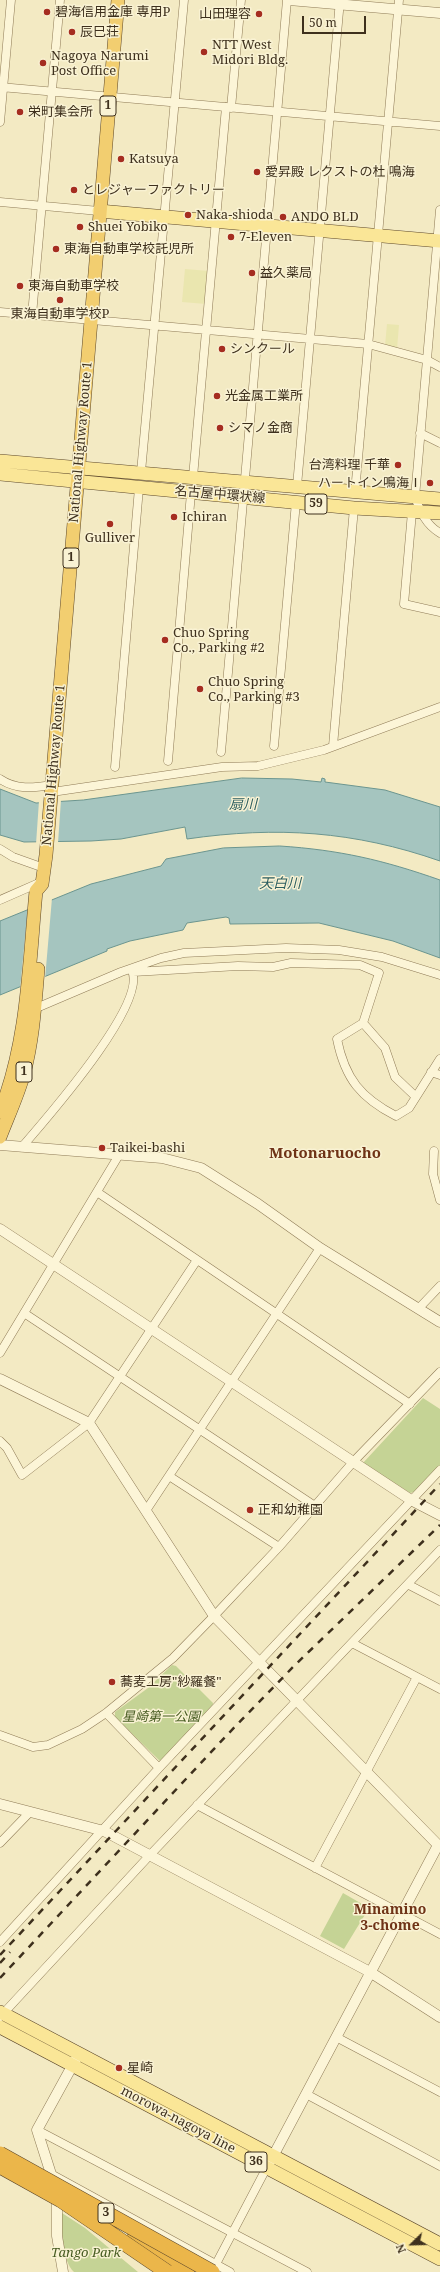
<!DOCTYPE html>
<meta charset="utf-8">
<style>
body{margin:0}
#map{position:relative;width:440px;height:2272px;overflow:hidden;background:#f3eac3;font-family:"Noto Serif",serif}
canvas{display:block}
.north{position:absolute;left:392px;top:2224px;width:40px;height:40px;-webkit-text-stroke:3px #f9f2d3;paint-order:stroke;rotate:247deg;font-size:11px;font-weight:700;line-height:16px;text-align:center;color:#3e301d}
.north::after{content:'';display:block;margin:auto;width:14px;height:18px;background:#3e301d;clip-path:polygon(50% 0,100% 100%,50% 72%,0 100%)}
.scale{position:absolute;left:302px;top:16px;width:64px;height:18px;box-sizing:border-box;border:2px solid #3e301d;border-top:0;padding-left:5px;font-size:12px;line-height:14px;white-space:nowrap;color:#3e301d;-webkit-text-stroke:3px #f9f2d3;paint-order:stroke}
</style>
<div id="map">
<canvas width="440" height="2272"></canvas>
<div class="north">N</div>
<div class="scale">50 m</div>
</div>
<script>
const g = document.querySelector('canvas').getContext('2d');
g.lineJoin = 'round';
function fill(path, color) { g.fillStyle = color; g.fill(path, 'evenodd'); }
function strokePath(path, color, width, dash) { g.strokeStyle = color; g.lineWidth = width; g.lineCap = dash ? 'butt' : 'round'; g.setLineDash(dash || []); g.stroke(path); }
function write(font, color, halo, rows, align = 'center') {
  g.font = font + ' "Noto Serif","Noto Sans JP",serif'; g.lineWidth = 3; g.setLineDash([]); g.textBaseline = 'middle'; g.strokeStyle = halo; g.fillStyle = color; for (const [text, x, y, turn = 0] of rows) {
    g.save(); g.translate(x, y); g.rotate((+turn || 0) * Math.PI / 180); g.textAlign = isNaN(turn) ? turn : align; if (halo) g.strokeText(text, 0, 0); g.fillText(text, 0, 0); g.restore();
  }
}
fill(new Path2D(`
 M185,269L209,271L206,304L182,302Z
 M387,324L399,325L397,349L385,346Z`), '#eae6af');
fill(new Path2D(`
 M423,1398L440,1409V1465L414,1492L410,1493L363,1463Z
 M172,1665L176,1666L213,1703L212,1709L161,1762L115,1717V1712L148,1688Z
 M343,1893L369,1908L344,1949L320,1936Z
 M62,2213L85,2228L138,2272H74C62,2261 61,2229 62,2213Z`), '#c5d395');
const water = new Path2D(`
 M242,778L292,779L321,782L322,778L325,779V782L385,790L440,807V861C354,831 277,826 187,839L185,827L121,839L91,841L24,842L0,835V789L36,803L83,800Z
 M280,846C340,850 383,860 440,880V958L393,941L319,923L230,924L229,918L226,917L187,923L183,930L130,941L107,949V951L0,995V921L91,884L161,866L166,859L223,848Z`);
fill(water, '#a5c5bf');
strokePath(water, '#6b958f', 1);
fill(new Path2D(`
 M61,800L58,843L36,844L39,801Z
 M52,898L45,979L20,989L28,908Z`), '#f3eac3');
const minor = new Path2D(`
 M0,87L440,126
 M231,108L241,0
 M0,122L11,0
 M0,202L99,211
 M440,210L415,497C420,511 426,525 440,533
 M0,312L368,344L427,360L440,367
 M32,315L60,0
 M420,433L440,443
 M141,472L184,0
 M193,477L226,107
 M297,486L340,0
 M355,492L399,0
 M412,512L404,604L440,612
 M274,746L296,502
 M333,746L354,508
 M221,752L287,0
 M168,761L191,493
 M115,767L139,488
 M0,779C16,790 33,788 52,785
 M52,792L222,767L258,766L324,750L440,707
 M0,849L13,857L44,868
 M0,900L41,882
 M133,972L238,966L273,967L291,963L360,965L379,973L363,1023L337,1039C345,1079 361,1098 396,1116L409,1108L440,1059
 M34,1009L121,972L161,958L184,953L286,948L339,950L382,957L440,975
 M363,1023L385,1048L395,1077L415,1096
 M431,1072L440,1075
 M22,1147C44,1121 151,1001 131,969
 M434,1151L433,1174L440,1200
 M97,1192L410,1404
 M419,1308L440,1286
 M24,1313L315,1506
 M0,1353L119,1155
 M0,1441L7,1448L22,1475L89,1423L197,1260
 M169,1476L279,1547
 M147,1509L320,1248
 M409,1585L440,1601
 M352,1643L440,1689
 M106,1713L159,1768
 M0,1735L33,1747L48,1745L82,1729L106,1713L173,1658L214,1616L279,1547L354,1461L440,1372
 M197,1805L440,1934
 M0,1843L30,1812
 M315,1868L417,1677
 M0,1942L159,1768L440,1470
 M0,2017L150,1855L440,1550
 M336,2037L440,2092
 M306,2094L440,2166
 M37,2130L307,2272
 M51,2174L230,2272
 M216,2264L267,2167`);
const tertiary = new Path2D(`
 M289,0L440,13
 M0,1145L162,1158L201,1168L258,1204L320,1248L440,1322
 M0,1229L411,1500L440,1515
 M0,1379L89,1423L214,1616L440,1847
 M0,1804L104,1831L370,1972L440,2017
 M270,2162L438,1845
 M63,2272L57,2236V2203L51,2174L37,2130L76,2059`);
const primary = new Path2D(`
 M99,211L440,241
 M0,461L440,499
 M0,474L354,508L440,513
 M0,2012L440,2244
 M0,2027L440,2259`);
const trunk = new Path2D(`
 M0,1112C28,1042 29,965 36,891L42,884L46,855L118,0
 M0,1137C8,1116 18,1095 24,1073C33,1039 35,1004 38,969`);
const motorway = new Path2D(`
 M132,2241L187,2272`);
strokePath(minor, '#8f7b57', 9);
strokePath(tertiary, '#8f7b57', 11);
strokePath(primary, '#5d482c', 14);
strokePath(trunk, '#5d482c', 14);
strokePath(motorway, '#5d482c', 16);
strokePath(minor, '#fcf5d7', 8);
strokePath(tertiary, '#fcf5d7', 10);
strokePath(primary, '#fae697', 13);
strokePath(trunk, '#f2ce70', 13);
strokePath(motorway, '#ebb64a', 15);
strokePath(new Path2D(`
 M0,1955L440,1484
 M0,1963L10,1952
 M0,1978L227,1735L294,1666L440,1525`), '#3e301d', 2.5, [7, 7]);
const motorwayBridge = new Path2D(`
 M0,2154L212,2272
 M0,2166L61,2200L167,2272`);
strokePath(motorwayBridge, '#5d482c', 16, []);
strokePath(motorwayBridge, '#ebb64a', 15);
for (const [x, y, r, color] of [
 [47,12,4,"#a52d20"],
 [259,14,4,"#a52d20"],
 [72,32,4,"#a52d20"],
 [204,52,4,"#a52d20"],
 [43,63,4,"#a52d20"],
 [20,112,4,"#a52d20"],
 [121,159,4,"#a52d20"],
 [257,172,4,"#a52d20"],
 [74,190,4,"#a52d20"],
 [188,215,4,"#a52d20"],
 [283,217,4,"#a52d20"],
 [80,227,4,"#a52d20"],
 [231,237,4,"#a52d20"],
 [56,249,4,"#a52d20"],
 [252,273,4,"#a52d20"],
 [20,286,4,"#a52d20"],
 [60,300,4,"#a52d20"],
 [222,349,4,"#a52d20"],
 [217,396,4,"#a52d20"],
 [220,428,4,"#a52d20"],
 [398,465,4,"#a52d20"],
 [430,483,4,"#a52d20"],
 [174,517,4,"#a52d20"],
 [110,524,4,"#a52d20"],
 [165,640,4,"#a52d20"],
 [200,689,4,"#a52d20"],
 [102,1148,4,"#a52d20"],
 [250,1510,4,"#a52d20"],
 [112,1682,4,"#a52d20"],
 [119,2068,4,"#a52d20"]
]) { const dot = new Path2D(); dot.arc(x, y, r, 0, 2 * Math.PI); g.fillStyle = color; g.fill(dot); strokePath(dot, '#f9f2d3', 1.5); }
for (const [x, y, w] of [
 [108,106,16],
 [316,504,22],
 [71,558,16],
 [24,1072,16],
 [256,2162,22],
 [106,2213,16]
]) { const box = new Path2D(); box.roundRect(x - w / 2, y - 10, w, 20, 3); g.fillStyle = '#f9f2d3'; g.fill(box); strokePath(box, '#3e301d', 1); }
write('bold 12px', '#3e301d', null, [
 ["1",108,106],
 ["59",316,504],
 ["1",71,558],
 ["1",24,1072],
 ["36",256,2162],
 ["3",106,2213]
]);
write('13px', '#3e301d', '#f9f2d3', [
 ["碧海信用金庫 専用P",55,12],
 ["山田理容",251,14,"right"],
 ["辰巳荘",80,32],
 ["NTT West",212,45],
 ["Midori Bldg.",212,60],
 ["Nagoya Narumi",51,56],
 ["Post Office",51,71],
 ["栄町集会所",28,112],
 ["Katsuya",129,159],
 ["愛昇殿 レクストの杜 鳴海",265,172],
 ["とレジャーファクトリー",82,190],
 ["Naka-shioda",196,215],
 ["ANDO BLD",291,217],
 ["Shuei Yobiko",88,227],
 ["7-Eleven",239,237],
 ["東海自動車学校託児所",64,249],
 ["益久薬局",260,273],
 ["東海自動車学校",28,286],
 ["東海自動車学校P",60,314,"center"],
 ["シンクール",230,349],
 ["光金属工業所",225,396],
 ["シマノ金商",228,428],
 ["台湾料理 千華",390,465,"right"],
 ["ハートイン鳴海Ⅰ",422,483,"right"],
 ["Ichiran",182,517],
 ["Gulliver",110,538,"center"],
 ["Chuo Spring",173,633],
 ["Co., Parking #2",173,648],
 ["Chuo Spring",208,682],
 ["Co., Parking #3",208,697],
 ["Taikei-bashi",110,1148],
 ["正和幼稚園",258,1510],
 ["蕎麦工房\"紗羅餐\"",120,1682],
 ["星崎",127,2068]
], 'left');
write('13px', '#3e301d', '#f9f2d3', [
 ["National Highway Route 1",81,442,-85],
 ["名古屋中環状線",220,495,5],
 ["National Highway Route 1",54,765,-85],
 ["morowa-nagoya line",178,2120,28]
]);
write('italic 13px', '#475c21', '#f9f2d3', [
 ["星崎第一公園",161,1717],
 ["Tango Park",86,2253]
]);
write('italic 14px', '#2a5d5f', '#f9f2d3', [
 ["扇川",243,805],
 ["天白川",280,884]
]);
write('bold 14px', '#6f3317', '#f9f2d3', [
 ["Minamino",390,1910],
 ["3-chome",390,1926]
]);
write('bold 15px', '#6f3317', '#f9f2d3', [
 ["Motonaruocho",325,1154]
]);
</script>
